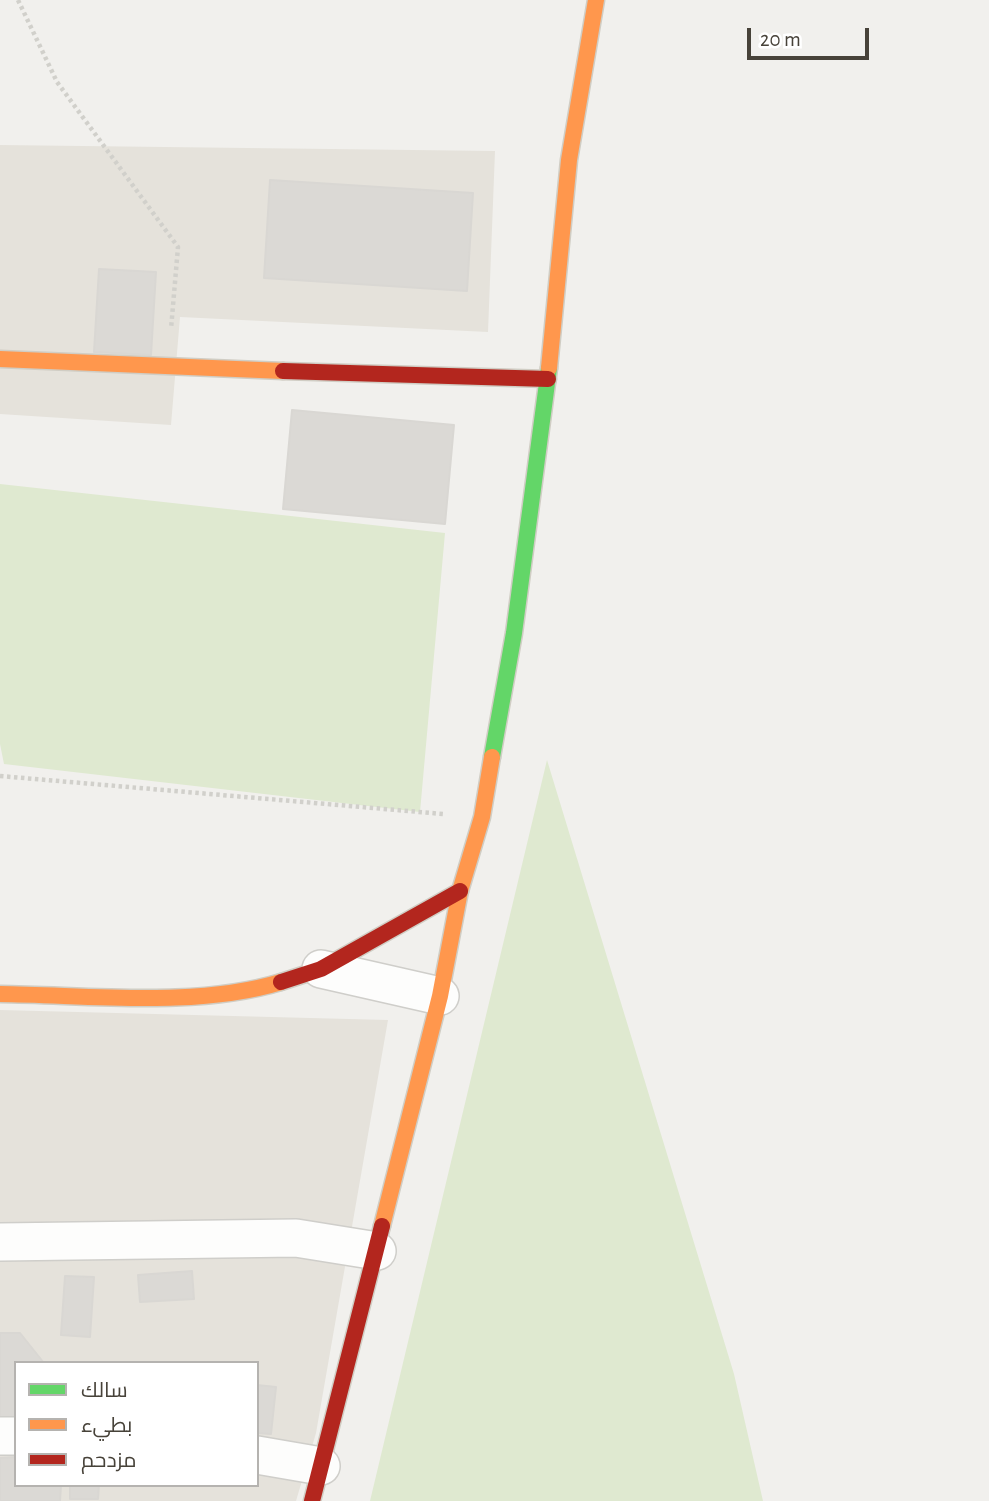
<!DOCTYPE html>
<meta charset="utf-8">
<style>
body{margin:0}
#map{position:relative;width:989px;height:1501px;overflow:hidden;background:#f1f0ed;font-family:"Alegreya Sans",Cairo,sans-serif}
canvas{display:block}
.legend{position:absolute;left:14px;top:1361px;width:245px;height:126px;box-sizing:border-box;background:#fff;border:2px solid #b5b3b0;margin:0;padding:9px 12px;list-style:none;font-size:21px;color:#474239}
.legend li{display:flex;align-items:center;gap:14px;height:35px}
.legend b{width:35px;border:2px solid #b5b3b0}
.scale{position:absolute;left:747px;top:28px;width:122px;height:32px;box-sizing:border-box;border:4px solid #474239;border-top:0;padding-left:9px;font-size:21px;line-height:24px;white-space:nowrap;color:#474239;-webkit-text-stroke:5px #fff;paint-order:stroke}
</style>
<div id="map">
<canvas width="989" height="1501"></canvas>
<ul class="legend">
<li><b style="height:9px;background:#63d668"></b>سالك</li>
<li><b style="height:9px;background:#ff974d"></b>بطيء</li>
<li><b style="height:9px;background:#b3261e"></b>مزدحم</li>
</ul>
<div class="scale">20 m</div>
</div>
<script>
const g = document.querySelector('canvas').getContext('2d');
g.lineJoin = 'round';
function fill(path, color) { g.fillStyle = color; g.fill(path, 'evenodd'); }
function strokePath(path, color, width, dash) { g.strokeStyle = color; g.lineWidth = width; g.lineCap = dash ? 'butt' : 'round'; g.setLineDash(dash || []); g.stroke(path); }
fill(new Path2D(`
 M0,145L495,151L488,332L180,317L171,425L0,414Z
 M0,1010L388,1020L316,1433L296,1501H0ZM16,1363H257V1485H16Z`), '#e5e2db');
fill(new Path2D(`
 M0,484L445,533L420,812L4,764L0,744Z
 M547,760L734,1374L763,1501H370Z`), '#dfe9d0');
const building = new Path2D(`
 M270,180L473,193L467,291L264,278Z
 M99,269L156,272L151,355L94,352Z
 M292,410L454,425L445,524L283,509Z
 M192,1271L194,1299L140,1302L138,1275Z
 M65,1276L94,1277L90,1337L61,1335Z
 M0,1333H20L44,1363H16V1427H0Z
 M257,1385L276,1387L271,1434L257,1433Z
 M16,1457V1485H61L60,1501H0V1458Z
 M70,1485H99L98,1499H70Z`);
fill(building, '#dbd9d5');
strokePath(building, '#d9d7d3', 2);
const street = new Path2D(`
 M321,969L440,996
 M0,1242L296,1238L377,1251
 M0,1436H16
 M257,1455L321,1466`);
const fast = new Path2D(`
 M492,757L514,633L549,368`);
const slow = new Path2D(`
 M0,359L283,371
 M549,368L569,160L596,0
 M0,994C90,995 196,1008 281,982
 M382,1226L440,996L460,891L482,817L492,757`);
const jam = new Path2D(`
 M283,371L548,379
 M281,982L321,969L460,891
 M312,1501L382,1226`);
strokePath(street, '#cfceca', 40);
strokePath(fast, '#d0cdc4', 19);
strokePath(slow, '#d0cdc4', 19);
strokePath(jam, '#d0cdc4', 19);
strokePath(new Path2D(`
 M18,0L57,82L178,247L171,329
 M0,776L443,814`), '#d1d0cb', 4.5, [3.5, 3.5]);
strokePath(street, '#fdfdfc', 37);
strokePath(fast, '#63d668', 16);
strokePath(slow, '#ff974d', 16);
strokePath(jam, '#b3261e', 16);
</script>
